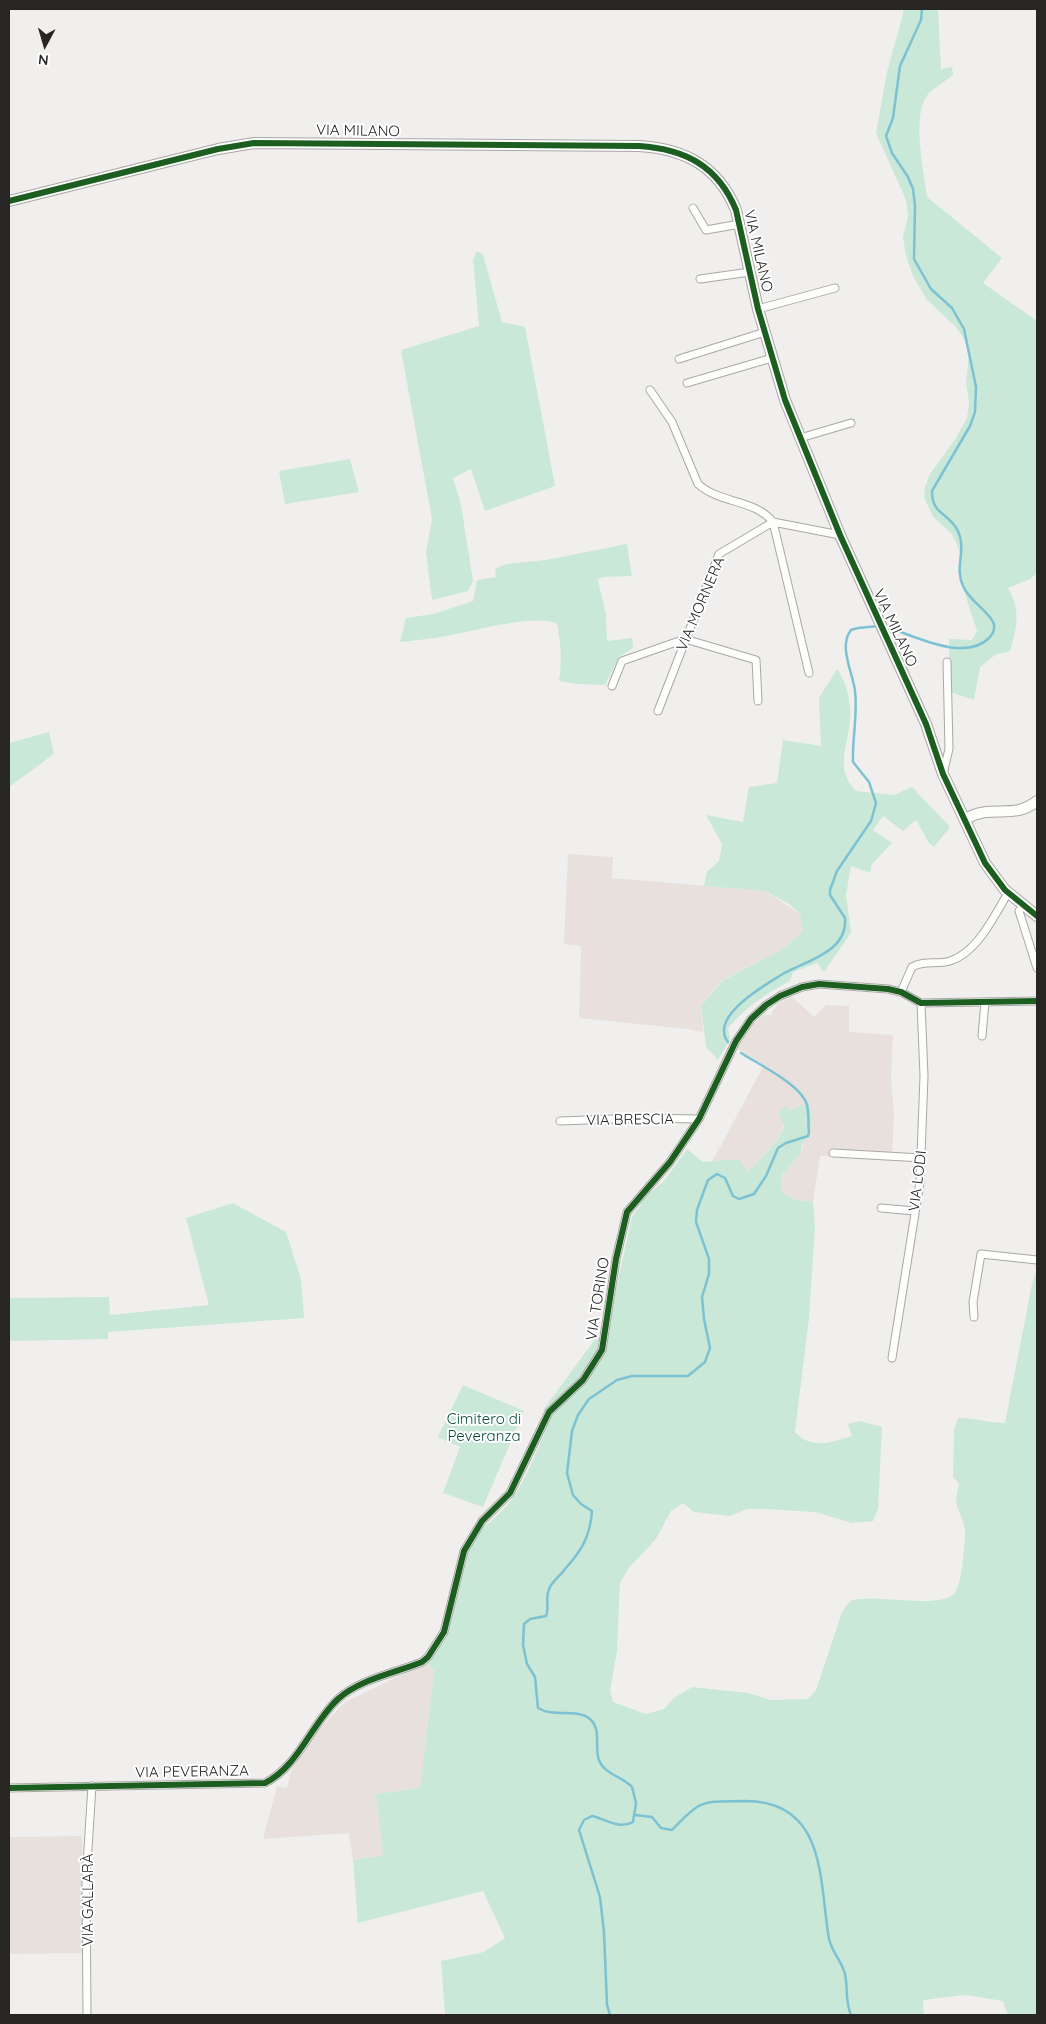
<!DOCTYPE html>
<meta charset="utf-8">
<style>
body{margin:0}
#map{position:relative;width:1046px;height:2024px;overflow:hidden;background:#f1efed;font-family:Quicksand,sans-serif}
canvas{display:block}
.frame{position:absolute;inset:0;border:10px solid #272625;pointer-events:none}
.north{position:absolute;left:20px;top:20px;width:50px;height:50px;-webkit-text-stroke:4px #fff;paint-order:stroke;rotate:186deg;font-size:14px;font-weight:700;line-height:20px;text-align:center;color:#272625}
.north::after{content:'';display:block;margin:auto;width:18px;height:22px;background:#272625;clip-path:polygon(50% 0,100% 100%,50% 72%,0 100%)}
</style>
<div id="map">
<canvas width="1046" height="2024"></canvas>
<div class="frame"></div>
<div class="north">N</div>
</div>
<script>
const g = document.querySelector('canvas').getContext('2d');
g.lineJoin = 'round';
function fill(path, color) { g.fillStyle = color; g.fill(path, 'evenodd'); }
function strokePath(path, color, width, dash) { g.strokeStyle = color; g.lineWidth = width; g.lineCap = dash ? 'butt' : 'round'; g.setLineDash(dash || []); g.stroke(path); }
function write(font, color, halo, rows, align = 'center') {
  g.font = font + ' Quicksand,sans-serif'; g.lineWidth = 4; g.setLineDash([]); g.textBaseline = 'middle'; g.strokeStyle = halo; g.fillStyle = color; for (const [text, x, y, turn = 0] of rows) {
    g.save(); g.translate(x, y); g.rotate((+turn || 0) * Math.PI / 180); g.textAlign = isNaN(turn) ? turn : align; if (halo) g.strokeText(text, 0, 0); g.fillText(text, 0, 0); g.restore();
  }
}
fill(new Path2D(`
 M568,854L613,857L612,878L766,891L800,914L803,932L782,949L721,981L701,1006L703,1032L688,1029L579,1018L581,946L564,944Z
 M792,997L814,1017L826,1005L849,1006V1032L893,1035L891,1080L894,1112L892,1159L820,1156L813,1202L796,1200L782,1193L781,1178L802,1150L811,1111L809,1103L790,1110L778,1140L748,1172L739,1159L712,1162L764,1065L736,1048L747,1029L764,1015H770L777,1005Z
 M427,1662L434,1671L420,1788L376,1794L383,1855L353,1860L349,1833L263,1839L277,1786L287,1788L291,1771L318,1730L344,1703Z
 M82,1836L83,1953L9,1954V1837Z`), '#e7e0dc');
fill(new Path2D(`
 M903,9H938L941,69L952,67L953,75C946,81 935,87 928,94C911,114 924,172 927,197L1002,258L983,283L1037,321V573L1030,579L1008,588C1021,609 1017,628 1010,651L995,655L980,667L974,700L950,692L949,639L972,640L977,631L958,572L960,554L958,547L952,534L933,517L924,497L925,487L930,474L956,438L967,418L969,403L966,383L969,354L963,337L955,326L927,300L913,276L906,256L903,237L908,216L906,200L876,133L887,72L903,14Z
 M477,251L483,255L502,322L525,327L555,486L485,511L471,469L453,478L461,505L473,581L468,591L432,600L426,552L432,519L401,350L479,326L473,260Z
 M350,459L359,492L285,504L279,471Z
 M627,544L632,576L602,577L598,580L606,615L607,641L632,638L633,648L619,657L605,685L578,684L559,681C562,661 561,644 557,624C535,613 471,632 446,636C431,639 415,640 400,642L406,618L433,614L473,601L477,580L496,577L495,569L506,564L546,560Z
 M837,669C847,683 852,705 850,721C847,748 835,770 856,791L894,795L912,787L950,827L934,847L929,843L916,820L903,831L883,816L873,830L892,843L872,864L870,873L851,866L846,895L851,933L824,972L817,963L793,972L790,981C765,994 746,1007 728,1028L730,1039L718,1060L706,1047L701,1006L722,981L782,949L803,932L800,914L789,904L766,891L704,886L707,872L719,861L722,844L706,815L743,822L749,787L777,783L783,740L821,746L819,698Z
 M49,732L54,754L9,787V743Z
 M809,1103L811,1111L810,1136L803,1142L800,1154L781,1177L782,1193L796,1200L813,1202L815,1227L809,1318L795,1432C812,1450 832,1442 852,1436L848,1424L859,1421L882,1427L878,1509L873,1521L852,1523L815,1512L764,1509H747L730,1516L694,1512L683,1503L671,1511L656,1539L628,1569L620,1583L617,1651L610,1691L613,1702L646,1714L664,1709L674,1698L692,1687L748,1693L771,1700L808,1699L816,1690L842,1612L850,1601C874,1592 944,1612 956,1591C962,1578 963,1559 964,1546C967,1523 963,1525 957,1506C955,1499 958,1489 959,1483L953,1477L954,1431L958,1418C975,1418 989,1423 1005,1423L1032,1284L1037,1268V2015H1008L1003,2001L966,1995L923,2000L924,2015H445L441,1961L484,1952L505,1938L483,1891L358,1923L353,1860L383,1855L376,1794L420,1788L434,1671L427,1662C439,1643 449,1626 455,1604C461,1584 462,1563 471,1545C480,1525 500,1517 511,1500C529,1475 539,1444 551,1417L543,1410L596,1338H605L632,1217L646,1196L664,1181L687,1149L703,1162L739,1159L748,1172L778,1140L784,1127L779,1112L786,1106L790,1110Z
 M233,1203L286,1232L301,1279L304,1318L108,1332V1339L9,1341V1298L109,1297L110,1315L209,1305L186,1218Z
 M463,1385L524,1411L483,1507L443,1493L460,1447L438,1437Z`), '#c9e8d7');
strokePath(new Path2D(`
 M884,626C913,635 964,663 989,638C993,634 995,630 994,624C990,612 969,601 963,586C954,567 967,550 958,531C948,511 932,516 932,491L970,426L975,412L976,387L964,329L952,308L931,289L914,259L915,206L913,189L908,177L892,153L886,136L893,118L900,66L921,20L922,9
 M728,1042C709,1017 762,987 781,975C804,961 848,953 845,918L830,895V890L837,871L871,821L876,803L869,782L853,762C852,738 858,715 855,691C853,673 838,646 851,630L858,628L879,626
 M635,1815L652,1817L661,1828L672,1830C702,1798 702,1802 745,1801C827,1801 819,1881 829,1939C832,1952 842,1962 845,1974C848,1988 845,2002 851,2015
 M610,2015L607,2005L604,1932L600,1897L579,1830L584,1820L592,1816C606,1819 619,1830 633,1822L636,1803L632,1787C623,1777 604,1774 599,1760C594,1747 602,1730 590,1719C577,1708 554,1718 538,1708L535,1677L527,1664L523,1645L524,1624L530,1619L546,1616C550,1606 544,1597 550,1587C554,1580 561,1575 565,1569C582,1550 590,1537 592,1511L581,1504L573,1495L567,1473L572,1431L578,1415L589,1399L617,1380L632,1376H688L705,1362L710,1348L704,1319L702,1297L709,1274V1259L696,1222L697,1210L708,1180L717,1174L725,1178L733,1196L739,1199L754,1194L766,1176L778,1148L786,1143L808,1136L809,1132C808,1124 809,1113 807,1105C802,1085 758,1064 741,1053`), '#7dc2d2', 2.5);
const street = new Path2D(`
 M693,208L706,230L740,224
 M700,279L750,272
 M758,309L835,288
 M679,359L765,332
 M687,383L772,358
 M650,390L672,422L698,484C720,504 755,499 773,522L809,673
 M800,438L851,423
 M773,522L840,535
 M612,686L622,661L685,639L756,660L758,701
 M658,711L719,554L773,522
 M943,774L949,749L947,662
 M1023,905L1019,911L1037,968
 M901,992L912,967C924,960 937,965 950,961C978,952 994,916 1008,893
 M982,1036L985,1002
 M560,1121L640,1118L699,1119
 M833,1153L922,1158
 M881,1208L915,1211
 M974,1317L973,1302L981,1254L1037,1260
 M892,1358L920,1182L924,1076L921,1003
 M9,1788L265,1783C299,1766 311,1724 338,1699C360,1679 395,1673 422,1662L428,1657L444,1632L464,1551L482,1521L510,1493L549,1412L583,1380L602,1350L616,1259L627,1212L670,1162L699,1119L736,1041L751,1019L766,1005L780,996L802,987L819,984L888,989L901,992L921,1003L1037,1001
 M87,2015L86,1880L92,1786`);
const secondary = new Path2D(`
 M9,201L218,149L254,143L639,146C685,149 718,166 736,210L758,309L785,400L840,535L926,724L943,774L985,863L1005,890L1037,916
 M965,819C993,803 1012,821 1037,801`);
strokePath(street, '#aaa8a7', 9);
strokePath(secondary, '#aaa8a7', 12);
strokePath(street, '#fdfdfc', 7);
strokePath(secondary, '#fdfdfc', 10);
strokePath(new Path2D(`
 M9,201L218,149L254,143L639,146C685,149 718,166 736,210L758,309L785,400L840,535L926,724L943,774L985,863L1005,890L1037,916
 M9,1788L265,1783C299,1766 311,1724 338,1699C360,1679 395,1673 422,1662L428,1657L444,1632L464,1551L482,1521L510,1493L549,1412L583,1380L602,1350L616,1259L627,1212L670,1162L699,1119L736,1041L751,1019L766,1005L780,996L802,987L819,984L888,989L901,992L921,1003L1037,1001`), '#1b5e20', 6);
write('15px', '#272625', '#fff', [
 ["VIA MILANO",358,131,1],
 ["VIA MILANO",758,251,77],
 ["VIA MORNERA",701,604,-67],
 ["VIA MILANO",895,628,65],
 ["VIA BRESCIA",630,1120,-1],
 ["VIA LODI",918,1181,-83],
 ["VIA TORINO",598,1299,-81],
 ["VIA PEVERANZA",192,1772,-1],
 ["VIA GALLARÀ",88,1900,-90]
]);
write('15px', '#084d34', '#fff', [
 ["Cimitero di",484,1419],
 ["Peveranza",484,1436]
]);
</script>
